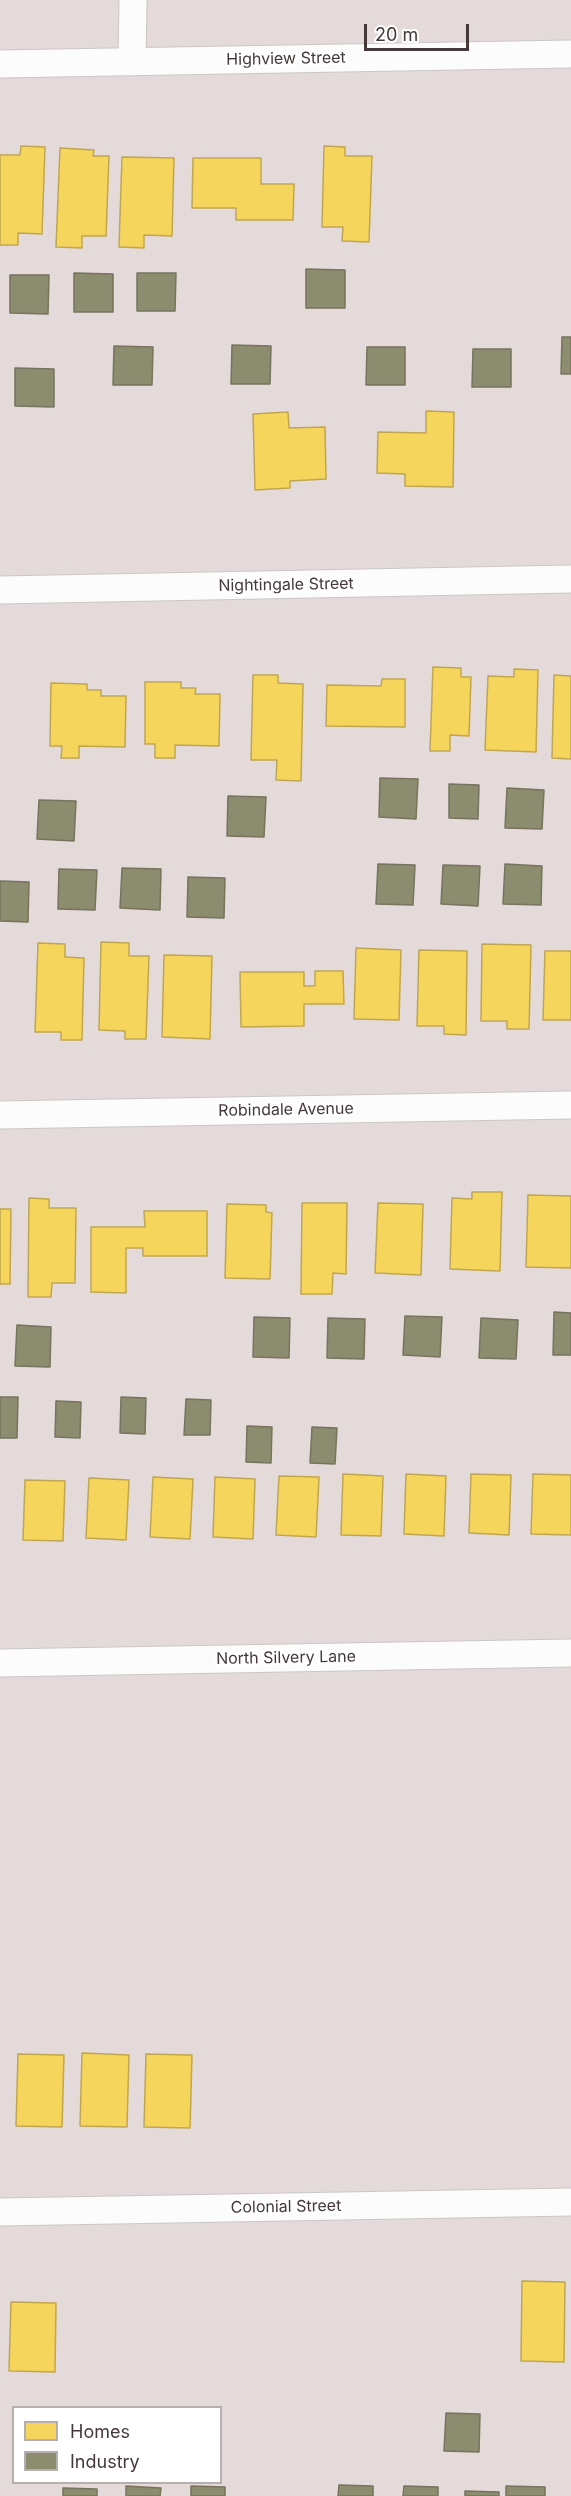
<!DOCTYPE html>
<style>
body{margin:0}
#map{position:relative;width:571px;height:2496px;overflow:hidden;background:#f0ebeb;font-family:Inter,sans-serif}
canvas{display:block}
.legend{position:absolute;left:12px;top:2406px;width:210px;height:78px;box-sizing:border-box;background:#fff;border:2px solid #b5afaf;margin:0;padding:8px 10px;list-style:none;font-size:18px;color:#453838}
.legend li{display:flex;align-items:center;gap:12px;height:30px}
.legend b{width:30px;border:2px solid #b5afaf}
.scale{position:absolute;left:364px;top:24px;width:105px;height:27px;box-sizing:border-box;border:3px solid #453838;border-top:0;padding-left:8px;font-size:18px;line-height:21px;white-space:nowrap;color:#453838;-webkit-text-stroke:4px #fff;paint-order:stroke}
</style>
<div id="map">
<canvas width="571" height="2496"></canvas>
<ul class="legend">
<li><b style="height:16px;background:#f6d55c"></b>Homes</li>
<li><b style="height:16px;background:#8c8c6e"></b>Industry</li>
</ul>
<div class="scale">20 m</div>
</div>
<script>
const g = document.querySelector('canvas').getContext('2d');
g.lineJoin = 'round';
function fill(path, color) { g.fillStyle = color; g.fill(path, 'evenodd'); }
function strokePath(path, color, width, dash) { g.strokeStyle = color; g.lineWidth = width; g.lineCap = dash ? 'butt' : 'round'; g.setLineDash(dash || []); g.stroke(path); }
function write(font, color, halo, rows, align = 'center') {
  g.font = font + ' Inter,sans-serif'; g.lineWidth = 6; g.setLineDash([]); g.textBaseline = 'middle'; g.strokeStyle = halo; g.fillStyle = color; for (const [text, x, y, turn = 0] of rows) {
    g.save(); g.translate(x, y); g.rotate((+turn || 0) * Math.PI / 180); g.textAlign = isNaN(turn) ? turn : align; if (halo) g.strokeText(text, 0, 0); g.fillText(text, 0, 0); g.restore();
  }
}
fill(new Path2D(`
 M0,0H571V2496H0ZM14,2408H220V2482H14Z`), '#e3dad9');
const homes = new Path2D(`
 M21,146L45,147L42,234L18,233V245H0V155H20Z
 M324,146L345,147V156H372L369,242L342,241L343,227H322Z
 M60,148L94,150L93,156H109L106,236H82V248L56,247Z
 M122,157L174,158L172,236L144,235V248L119,247Z
 M193,158H261V184H294L293,220H236V208H192Z
 M426,411L454,412L453,487L405,486V474L377,473L378,432L426,433Z
 M288,412L289,428L325,427L326,479L290,481V488L255,490L253,414Z
 M433,667L461,668V677H471L469,736L450,735V751H430Z
 M514,669L538,670L536,752L485,750L488,676L514,677Z
 M253,675H278V683L303,684L301,781L276,780L277,760H251Z
 M554,675L571,676V759L552,758Z
 M382,679H405V727L326,726L327,685L381,686Z
 M145,682H181V688H196L195,694H220L219,746L175,745V758H155V744H145Z
 M51,683L87,684V690H101V696H126L125,747L79,746V758H61L62,746H50Z
 M101,942L129,943V956H149L146,1039H125V1031L99,1030Z
 M38,943L65,944V957L84,958L82,1040H61V1032H35Z
 M482,944L531,945L529,1029H507V1021H481Z
 M356,948L401,950L399,1020L354,1019Z
 M419,950L467,951L466,1035L444,1034V1026H417Z
 M545,951H571V1020H543Z
 M164,955L212,956L210,1039L162,1037Z
 M315,971H343L344,1004H304V1026L241,1027L240,972H304V986H315Z
 M472,1192H502L500,1271L450,1269L452,1198L472,1199Z
 M528,1195L571,1196V1268L526,1267Z
 M29,1198L49,1199V1208H76L75,1283H52L51,1297H28Z
 M302,1203H347L346,1274L333,1273L332,1294H301Z
 M378,1203L423,1204L421,1275L375,1273Z
 M227,1204L266,1205V1212L272,1213L270,1279L225,1278Z
 M0,1209H11L10,1284H0Z
 M144,1211H207V1256H143V1248H126V1293L91,1292V1227H145Z
 M343,1474L383,1476L381,1536L341,1535Z
 M406,1474L446,1476L444,1536L404,1534Z
 M471,1474L511,1475L509,1535L469,1533Z
 M533,1474L571,1475V1535L531,1534Z
 M279,1476L319,1477L316,1537L276,1535Z
 M153,1477L193,1479L190,1539L150,1537Z
 M215,1477L255,1479L253,1539L213,1537Z
 M89,1478L129,1480L126,1540L86,1538Z
 M25,1480L65,1481L63,1541L23,1540Z
 M82,2053L129,2055L127,2127L80,2126Z
 M18,2054L64,2055L62,2127L16,2126Z
 M146,2054L192,2055L190,2128L144,2127Z
 M522,2281L565,2282L564,2362L521,2361Z
 M11,2302L56,2303L55,2372L9,2371Z`);
fill(homes, '#f6d55c');
strokePath(homes, '#c1a651', 1.5);
const industry = new Path2D(`
 M306,269L345,270V308H306Z
 M74,273L113,274V312H74Z
 M137,273H176L175,311H137Z
 M10,275H49L48,314L10,313Z
 M562,337H571V374H561Z
 M232,345L271,346L270,384H231Z
 M114,346L153,347L152,385H113Z
 M367,347H405V385H366Z
 M473,349H511V387H472Z
 M15,368L54,369V407L15,406Z
 M380,778L418,779L416,819L379,817Z
 M449,784L479,785L478,819L449,818Z
 M507,788L544,790L542,829L505,828Z
 M228,796L266,797L264,837L227,836Z
 M39,800L76,801L74,841L37,839Z
 M378,864L415,865L413,905L376,904Z
 M505,864L542,866L541,905L503,904Z
 M443,865L480,866L478,906L441,904Z
 M122,868L161,869L160,910L120,908Z
 M59,869L97,870L95,910L58,909Z
 M188,877L225,878L224,918L187,917Z
 M0,881L29,882L28,922L0,921Z
 M554,1312L571,1313V1355H553Z
 M405,1316L442,1317L440,1357L403,1355Z
 M254,1317L290,1318L289,1358L253,1357Z
 M328,1318L365,1319L364,1359L327,1358Z
 M481,1318L518,1320L516,1359L479,1358Z
 M17,1325L51,1327L50,1367L15,1366Z
 M0,1397H18L17,1438H0Z
 M121,1397L146,1398L145,1434L120,1433Z
 M186,1399L211,1400L210,1435H184Z
 M56,1401L81,1402L80,1438L55,1437Z
 M247,1426L272,1427L271,1463L246,1462Z
 M312,1427L337,1428L335,1464L310,1463Z
 M446,2413L480,2414L479,2452L444,2451Z
 M339,2485L373,2486V2496H338Z
 M126,2486L161,2488L160,2496H126Z
 M191,2486L225,2487V2496H191Z
 M404,2486L438,2487V2496H403Z
 M506,2486L545,2487V2496H506Z
 M63,2488L97,2489V2496H63Z
 M465,2491L499,2492V2496H465Z`);
fill(industry, '#8c8c6e');
strokePath(industry, '#77735e', 1.5);
const street = new Path2D(`
 M132,62L133,0
 M0,64L571,54
 M0,590L571,579
 M0,1115L571,1105
 M0,1663L571,1653
 M0,2212L571,2202`);
strokePath(street, '#ccc7c7', 29);
strokePath(street, '#fdfcfc', 27);
write('16px', '#453838', '#fff', [
 ["Highview Street",286,59,-1],
 ["Nightingale Street",286,585,-1],
 ["Robindale Avenue",286,1110,-1],
 ["North Silvery Lane",286,1658,-1],
 ["Colonial Street",286,2207,-1]
]);
</script>
